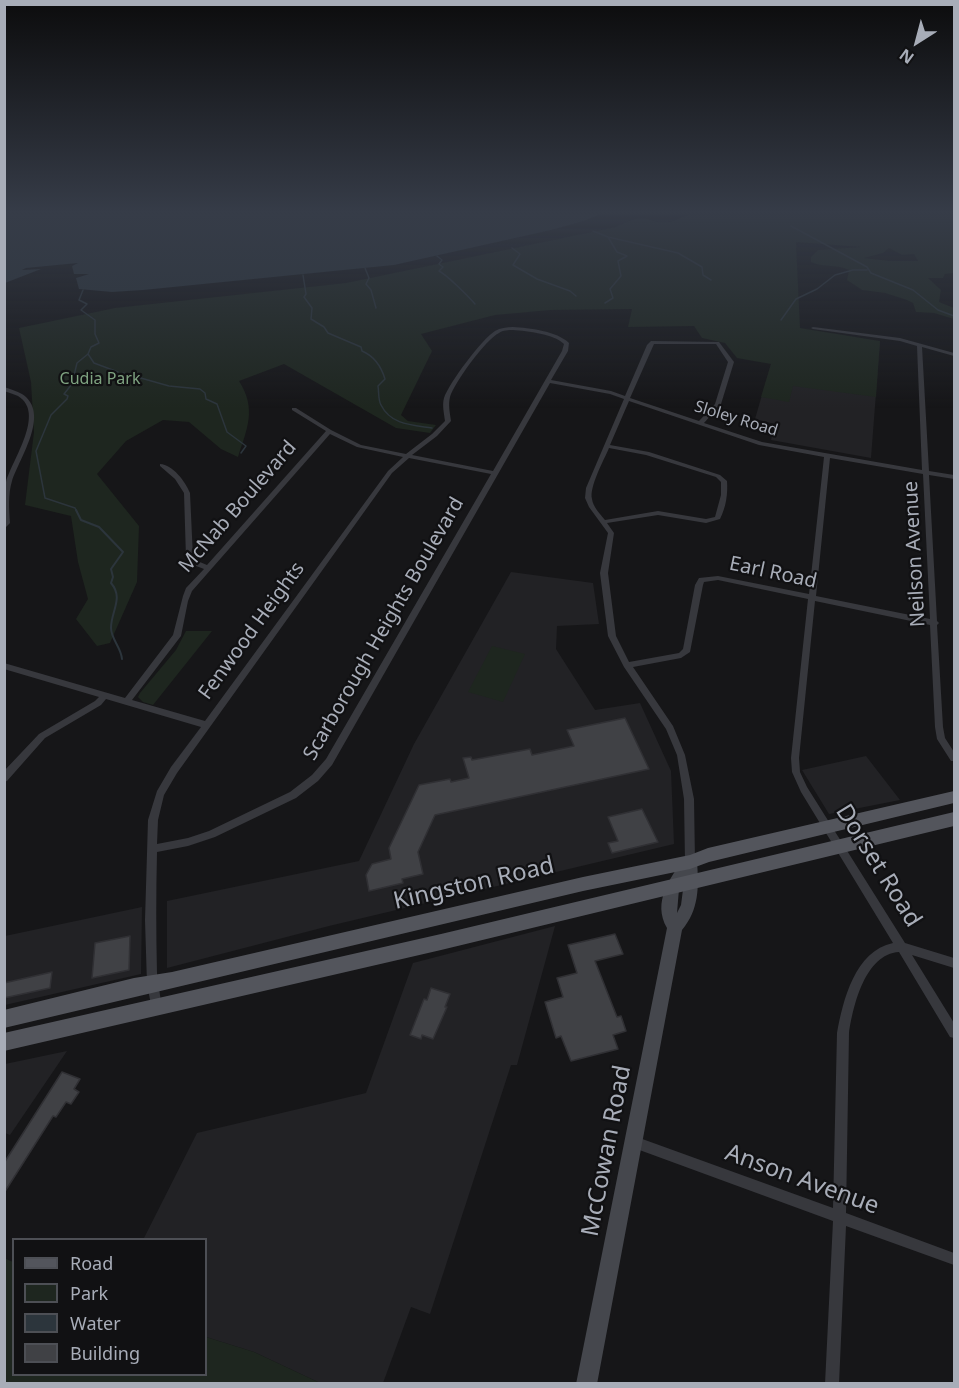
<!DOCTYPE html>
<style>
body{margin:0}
#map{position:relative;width:959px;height:1388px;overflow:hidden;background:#161618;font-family:"Noto Sans",sans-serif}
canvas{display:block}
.frame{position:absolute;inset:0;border:6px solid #a8adb8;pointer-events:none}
.legend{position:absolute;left:12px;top:1238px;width:195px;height:138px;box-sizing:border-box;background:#111113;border:2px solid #4d4f55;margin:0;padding:8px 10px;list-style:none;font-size:18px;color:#a8adb8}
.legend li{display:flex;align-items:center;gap:12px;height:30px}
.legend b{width:30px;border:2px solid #4d4f55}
.north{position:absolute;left:887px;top:12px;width:60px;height:60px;-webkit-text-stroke:4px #111113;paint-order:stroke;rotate:216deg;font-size:16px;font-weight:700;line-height:24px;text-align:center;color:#a8adb8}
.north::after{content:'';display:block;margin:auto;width:21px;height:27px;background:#a8adb8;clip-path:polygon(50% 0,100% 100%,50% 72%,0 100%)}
</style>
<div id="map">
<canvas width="959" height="1388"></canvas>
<div class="frame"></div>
<ul class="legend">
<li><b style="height:8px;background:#53555c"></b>Road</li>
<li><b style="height:16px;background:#1e261f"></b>Park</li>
<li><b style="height:16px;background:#2c353c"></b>Water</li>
<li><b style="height:16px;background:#404145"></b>Building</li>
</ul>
<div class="north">N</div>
</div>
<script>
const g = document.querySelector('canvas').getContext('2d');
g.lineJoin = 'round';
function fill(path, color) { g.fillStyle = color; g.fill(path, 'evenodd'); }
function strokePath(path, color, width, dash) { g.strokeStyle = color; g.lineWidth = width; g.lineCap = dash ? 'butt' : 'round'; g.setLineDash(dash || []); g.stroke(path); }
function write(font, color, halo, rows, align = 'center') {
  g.font = font + ' "Noto Sans",sans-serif'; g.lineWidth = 4.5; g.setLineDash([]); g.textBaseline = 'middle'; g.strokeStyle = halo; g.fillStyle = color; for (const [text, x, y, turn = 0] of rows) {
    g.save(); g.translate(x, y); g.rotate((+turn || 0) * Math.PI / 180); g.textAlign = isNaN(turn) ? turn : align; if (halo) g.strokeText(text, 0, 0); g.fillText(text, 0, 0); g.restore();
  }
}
fill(new Path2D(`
 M880,341L871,458L771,440L775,424L755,419L771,364Z
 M511,572L593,583L599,624L557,626L556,649L595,710L640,703L671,771L674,844L329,926L167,968V901L359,861L414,744Z
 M866,756L900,800L829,814L802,770Z
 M142,907L141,974L5,1005V936Z
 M555,926L517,1065H511L430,1314L411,1307L383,1383H320L254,1352L206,1337V1240H143L197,1133L366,1093L413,963Z
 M67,1051L10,1135L5,1133V1064Z`), '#222225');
fill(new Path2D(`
 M693,214H954V273L945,274L943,278H928L941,290L939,302L954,308V319L934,313L916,312L913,303L907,300L885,293L862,290L847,280L849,270C837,264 823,268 811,262V257L818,250L861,247L796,242L800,328L880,341L876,397L793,386L789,402L761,397L771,364L737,358L725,343L702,338L694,326L628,327L632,309L551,310L495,315L421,334L432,351L401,415L408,421L436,425L430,433L396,428L284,364L239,381C257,409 247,429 238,457L221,449L189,422L163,420L126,441L97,474L139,526L137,582L110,643L97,646L76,619L88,599L78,562L71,516L25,505L34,432L31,382L19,328L115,308L346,283L616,227C626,222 635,217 647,219C654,221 660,223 666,222C677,222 682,215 693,214ZM889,248L902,255L914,254L918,261H890L864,258L883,253Z
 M186,631H212L153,705L143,702L138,697L140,693L176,650Z
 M492,646L525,654L503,702L468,692Z
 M4,1258L13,1262L14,1374H206V1337L254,1352L320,1383H5Z`), '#1e261f');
fill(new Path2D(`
 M5,214H600L584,221L551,230L394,265L143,290L112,292L79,289L76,278L89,274H74L72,266L78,263L26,268L22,270L41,269L5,283Z`), '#2c353c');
strokePath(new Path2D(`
 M791,226L867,267L871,273L913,290L938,310L954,316
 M593,231L608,237L678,253L702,267L703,275L711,280
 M512,248L520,254L513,265L537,279L570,291L576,296
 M437,256L442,260L439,264L443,267L439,271C447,275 468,296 475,304
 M365,268L369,278L366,284L371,290L376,308
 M303,275L306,294L304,297L312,308L311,319L324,327L328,333L361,347L362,351C374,356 381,366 385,379L378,386C379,392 378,400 381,405C391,425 412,425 432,428
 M605,303L613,298L610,289L621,276L618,261L627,256L617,252L608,237
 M781,320L796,299L817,289L835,275L853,270H867
 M88,354L94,363L118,372
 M123,373L169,386L200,389L205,393L206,399L217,404L227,432L246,446L241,453
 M77,512L75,508L45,498L36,451L51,415L67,399L68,396L64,394L72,384L77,363L88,354L91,347L99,343L95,334V320L81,310L87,304L79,300L83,290`), '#2c353c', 1.5);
strokePath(new Path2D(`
 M76,510L81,520L99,527L123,552L111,569L113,577L111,583C124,598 111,611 111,628C111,639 121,647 122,659`), '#2c353c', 2);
const building = new Path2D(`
 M625,718L649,769L435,815L418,852L423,874L402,879L403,883L369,891L366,875L372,864L391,859L389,848L419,785L450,779L451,782L469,778L463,758L471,757L472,760L530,749L532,755L574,746L567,730Z
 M642,809L658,842L612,853L608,843L618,841L608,817Z
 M615,934L623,954L595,961L617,1017L621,1016L626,1031L613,1035L618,1049L571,1061L561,1036L556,1038L545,1002L563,997L557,978L577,973L568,945Z
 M130,936L129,970L92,978L95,943Z
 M52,972L50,988L4,998V983Z
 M431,988L450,994L445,1007H447L433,1039L422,1035L421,1039L410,1035L424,999L427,1000Z
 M62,1072L80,1079L74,1089L79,1092L71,1104L66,1102L56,1117L53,1116L4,1193V1163Z`);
fill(building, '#404145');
strokePath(building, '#303034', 1.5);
fill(new Path2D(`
 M513,327C529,328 557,331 569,343L568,351L551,380L611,391L625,396L647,345L651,341L719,342L734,362L721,404L704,423L762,442L922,470L917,346L900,341L813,329L811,328L813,327L900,338L954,353V356L922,347L929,471L954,475V479L929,475L937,621L939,623L937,625L943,727L945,738L954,752V761H951L937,739L935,727L930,625L815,601L799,758L800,772L807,787L905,943L954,958V968L912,955L954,1023V1038L950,1037L899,952C865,954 853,1006 849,1033L846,1213L954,1253V1265L846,1226L839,1384H825L833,1221L634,1148L630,1146L628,1142L630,1138L634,1136L833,1208L837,1033C843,1000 855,951 893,943L801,792L792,772L791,758L808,599L718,580L704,582L703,585L690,652L681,658L633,667L673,726L685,755L694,799L695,862L693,865L690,866L687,865L685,862L684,799L677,755L666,729L624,667L608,636L600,573L608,533L589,507L585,498L586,488L624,399L610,394L550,383L332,765L318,781L296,798L215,837L188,846L157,852C156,893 156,933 157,973C157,984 163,1001 160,1010L156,1012L152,1010L147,984L145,920L148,820L157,791L171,767L201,727L106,699L101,705L45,738L7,781L4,782V771L39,734L95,701L99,697L4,669V663L125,698L173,635L183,596L186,588L204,569L191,564L186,558L184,493L175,479L160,466V464C173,465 185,481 190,493L193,558L195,560L207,565L326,431L292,410V408H296L331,430L361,445L406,454L432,434L445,421C444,413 442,405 444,398C449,383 482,339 495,331C500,328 507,327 513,327ZM513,330C528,331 554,334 564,344L562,351L493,471L412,455L437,436L451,421C450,413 448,405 450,397C454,383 486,339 499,333C503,330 508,330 513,330ZM654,344H716L728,362L715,404L699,421L630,398ZM629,401L759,445L824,457L809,594L718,576L699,578L695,585L683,649L679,653L629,662L616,636L608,573L614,533L607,523L658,515L706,523L720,519C726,507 728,494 727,481L720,475L649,452L610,445ZM330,434L357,447L403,457L388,471L205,721L132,700L181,636L188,601L192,591ZM609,448L646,455L716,477L721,482V495L715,517L706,519L658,511L605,520C600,514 593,507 592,499C589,487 604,460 609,448ZM409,458L491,474L326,759L312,775L290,792L209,831L188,838L157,844L158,820L164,795L177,773L392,473ZM830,458L923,474L930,619L816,596Z
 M4,387C10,389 17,391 22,394C51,413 20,457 12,481C8,494 9,509 10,523L4,529C4,515 2,495 6,482C12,460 46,413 18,396C14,394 9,393 4,391Z`), '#37383d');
fill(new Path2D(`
 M690,856L695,857L697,862C699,887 699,910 682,930L597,1384H576L667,928C652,902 670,878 685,857ZM684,882L681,905L677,913L679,889Z`), '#45474d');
fill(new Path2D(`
 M954,791V803L709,862L690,869L583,891L4,1028V1010L134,978L172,972L583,877L690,855L708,848Z
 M954,812V826L441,950L4,1051V1033L441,934Z`), '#53555c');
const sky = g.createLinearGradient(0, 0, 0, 408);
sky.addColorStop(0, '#0c0c0d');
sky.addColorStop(0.52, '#363c48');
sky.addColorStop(1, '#363c4800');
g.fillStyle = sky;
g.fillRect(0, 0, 959, 408);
write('16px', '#7fa381', '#111113', [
 ["Cudia Park",100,379]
]);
write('16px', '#a8adb8', '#111113', [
 ["Sloley Road",736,419,17]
]);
write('20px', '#a8adb8', '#111113', [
 ["McNab Boulevard",238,507,-49],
 ["Neilson Avenue",915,554,-93],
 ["Earl Road",773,573,12],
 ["Scarborough Heights Boulevard",384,629,-60],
 ["Fenwood Heights",252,631,-54]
]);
write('24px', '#a8adb8', '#111113', [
 ["Dorset Road",878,866,58],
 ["Kingston Road",474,884,-13],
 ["McCowan Road",607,1151,-79],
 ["Anson Avenue",802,1180,20]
]);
</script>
